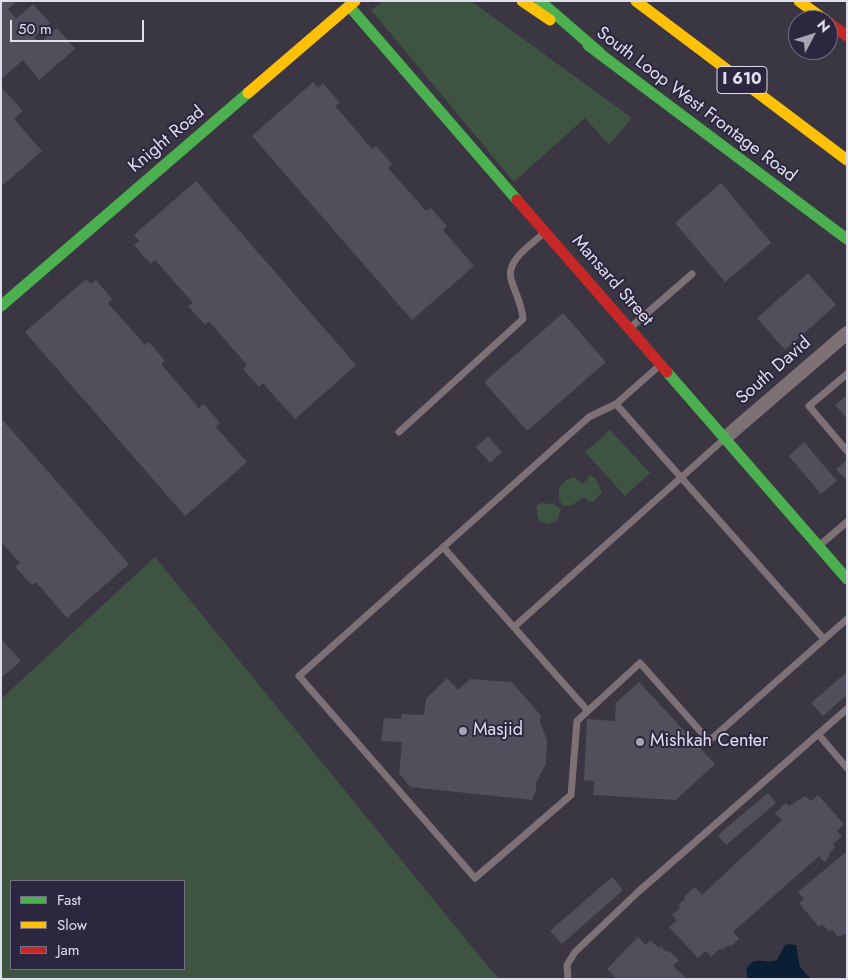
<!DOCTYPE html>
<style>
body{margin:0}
#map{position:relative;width:848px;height:980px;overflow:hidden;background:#3a3743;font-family:Jost,sans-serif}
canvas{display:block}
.frame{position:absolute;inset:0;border:2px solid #e0dded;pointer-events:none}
.legend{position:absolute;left:10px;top:880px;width:175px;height:90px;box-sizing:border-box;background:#2c273e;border:1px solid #747084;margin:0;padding:6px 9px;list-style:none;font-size:15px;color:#e0dded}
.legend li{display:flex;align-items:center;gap:10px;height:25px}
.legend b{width:25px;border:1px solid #747084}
.north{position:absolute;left:788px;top:10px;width:50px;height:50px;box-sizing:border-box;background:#2c273e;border:1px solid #747084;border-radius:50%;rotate:50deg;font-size:14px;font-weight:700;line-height:20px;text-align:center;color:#e0dded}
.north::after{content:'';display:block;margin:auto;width:18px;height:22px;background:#a6a3b2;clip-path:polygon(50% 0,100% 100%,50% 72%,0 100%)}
.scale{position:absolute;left:10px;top:20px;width:134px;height:22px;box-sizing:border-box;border:2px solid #e0dded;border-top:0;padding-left:6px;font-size:15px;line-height:18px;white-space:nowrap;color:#e0dded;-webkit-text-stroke:4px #2c273e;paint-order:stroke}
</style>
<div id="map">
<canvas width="848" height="980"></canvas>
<div class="frame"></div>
<ul class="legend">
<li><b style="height:6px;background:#4caf50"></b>Fast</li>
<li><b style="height:6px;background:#ffc107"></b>Slow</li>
<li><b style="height:6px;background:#c62828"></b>Jam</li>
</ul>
<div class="north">N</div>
<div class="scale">50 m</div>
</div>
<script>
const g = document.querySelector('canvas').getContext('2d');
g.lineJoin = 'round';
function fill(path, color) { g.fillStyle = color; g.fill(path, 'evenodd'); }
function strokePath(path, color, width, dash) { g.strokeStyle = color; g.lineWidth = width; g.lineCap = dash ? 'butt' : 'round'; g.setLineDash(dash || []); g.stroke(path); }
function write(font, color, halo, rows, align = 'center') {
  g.font = font + ' Jost,sans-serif'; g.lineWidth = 4; g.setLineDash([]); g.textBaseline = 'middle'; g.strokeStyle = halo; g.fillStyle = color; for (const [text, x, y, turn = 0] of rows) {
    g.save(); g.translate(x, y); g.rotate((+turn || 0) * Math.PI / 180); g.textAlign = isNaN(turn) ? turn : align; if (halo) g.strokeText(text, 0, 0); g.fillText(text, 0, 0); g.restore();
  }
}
fill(new Path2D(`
 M383,1H471L632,118L609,145L585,118L514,182L371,10Z
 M610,430L650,473L625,496L585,452Z
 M590,475L595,478L602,492L594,501L589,502L584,497L572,505L564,506L559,501V488L566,480L574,477L583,484Z
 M540,503L553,504L561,509L557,521L548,524L539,521L536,507Z
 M155,557L490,969L500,979H1V699ZM184,881V969H11V881Z`), '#3e5342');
fill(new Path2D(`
 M790,944L796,945L800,967L811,979H748L746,970C754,954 764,965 777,960L785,945Z`), '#0a1f36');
fill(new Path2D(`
 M1,1H17L8,9L16,19L33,4L50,23L34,37L40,43L57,28L75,49L39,80L23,60L1,79Z
 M313,82L318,88L323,83L340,103L335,106L372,149L376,146L392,164L388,168L426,211L431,208L447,226L443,230L474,266L412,320L252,136Z
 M1,87L23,111L14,119L42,151L3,185L1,182Z
 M196,181L356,365L295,419L263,383L259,387L243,369L247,365L209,321L205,325L188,306L193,303L155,260L151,264L134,245L139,241L134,235Z
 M721,183L771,243L725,282L675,223Z
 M808,273L836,305L785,350L757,318Z
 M86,279L91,284L96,280L112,299L108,303L145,345L149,342L165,361L161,364L199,408L204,404L220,423L216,427L247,462L185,516L25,332Z
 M563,313L606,362L527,431L484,382Z
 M847,395V419L835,405Z
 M1,418L129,564L67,618L36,582L32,585L15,567L20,563L1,542Z
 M488,436L502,452L490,463L476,447Z
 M804,442L837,481L821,494L789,456Z
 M847,460V480L836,469Z
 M1,639L21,661L1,678Z
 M847,672V695L823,716L811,703Z
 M447,678L458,690L470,679L512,682L541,716L540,722L547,740L546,764L536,783V790L532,800L410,787L399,773L402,742L381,741L384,718L401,719L402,714L424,715L426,699Z
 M639,682L715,764L676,800L593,795L594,781L584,780L587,719L615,721L616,703Z
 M768,793L776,803L726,845L718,835Z
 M818,795L844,824L837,831L842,836L833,844L835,847L829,854L830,856L824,862L819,856L733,932L739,939L730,947L729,945L722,950L720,949L711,957L706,951L698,958L669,927L677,920L672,915L681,907L678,905L685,899L684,897L695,887L702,895L782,820L775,813L786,803L789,806L805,796L811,801Z
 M846,852L847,936L845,934L838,937L832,929L829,932L822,924L819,927L799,903L804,899L798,892Z
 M612,877L623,890L562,944L550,931Z
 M638,937L646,945L650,940L659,948L661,946L667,952L669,951L679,960L673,966L687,979H617L607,969Z`), '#524f5c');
strokePath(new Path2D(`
 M630,328L692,274
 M659,366L616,404L589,417L299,676L475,878L571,795L577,721L640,663L709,741L847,619
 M847,374L809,406L847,451
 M616,404L824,639
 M399,432L523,319C522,304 515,293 511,279C506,260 532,244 544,233
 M820,545L847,522
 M443,547L587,710
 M514,627L723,440
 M818,734L847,768
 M568,979L567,965L575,952L638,892L847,709`), '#7e7175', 7);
strokePath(new Path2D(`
 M725,438L847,333`), '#7e7175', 14);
strokePath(new Path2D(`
 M540,1L600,53
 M349,6L517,200
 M588,45L847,239
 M1,306L248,93
 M667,372L847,579`), '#4caf50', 11);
strokePath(new Path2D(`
 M522,1L550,20
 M636,1L847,160
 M799,1L825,20
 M248,93L355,1`), '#ffc107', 11);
strokePath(new Path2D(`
 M828,22L847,36
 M517,200L667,372`), '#c62828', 11);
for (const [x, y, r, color] of [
 [463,731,5,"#a6a3b2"],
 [640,742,5,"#a6a3b2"]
]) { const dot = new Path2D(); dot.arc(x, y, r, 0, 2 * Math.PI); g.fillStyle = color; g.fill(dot); strokePath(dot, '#2c273e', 2); }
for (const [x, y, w] of [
 [742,80,50]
]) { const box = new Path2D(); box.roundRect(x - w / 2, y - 13.5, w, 27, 4); g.fillStyle = '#2c273e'; g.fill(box); strokePath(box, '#e0dded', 1); }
write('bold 16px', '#e0dded', null, [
 ["I 610",742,80]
]);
write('18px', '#e0dded', '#2c273e', [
 ["South Loop West Frontage Road",696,105,37],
 ["Knight Road",167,140,-40],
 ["Mansard Street",612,281,49],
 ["South David",774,371,-41]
]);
write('18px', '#e0dded', '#2c273e', [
 ["Masjid",473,731],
 ["Mishkah Center",650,742]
], 'left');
</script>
